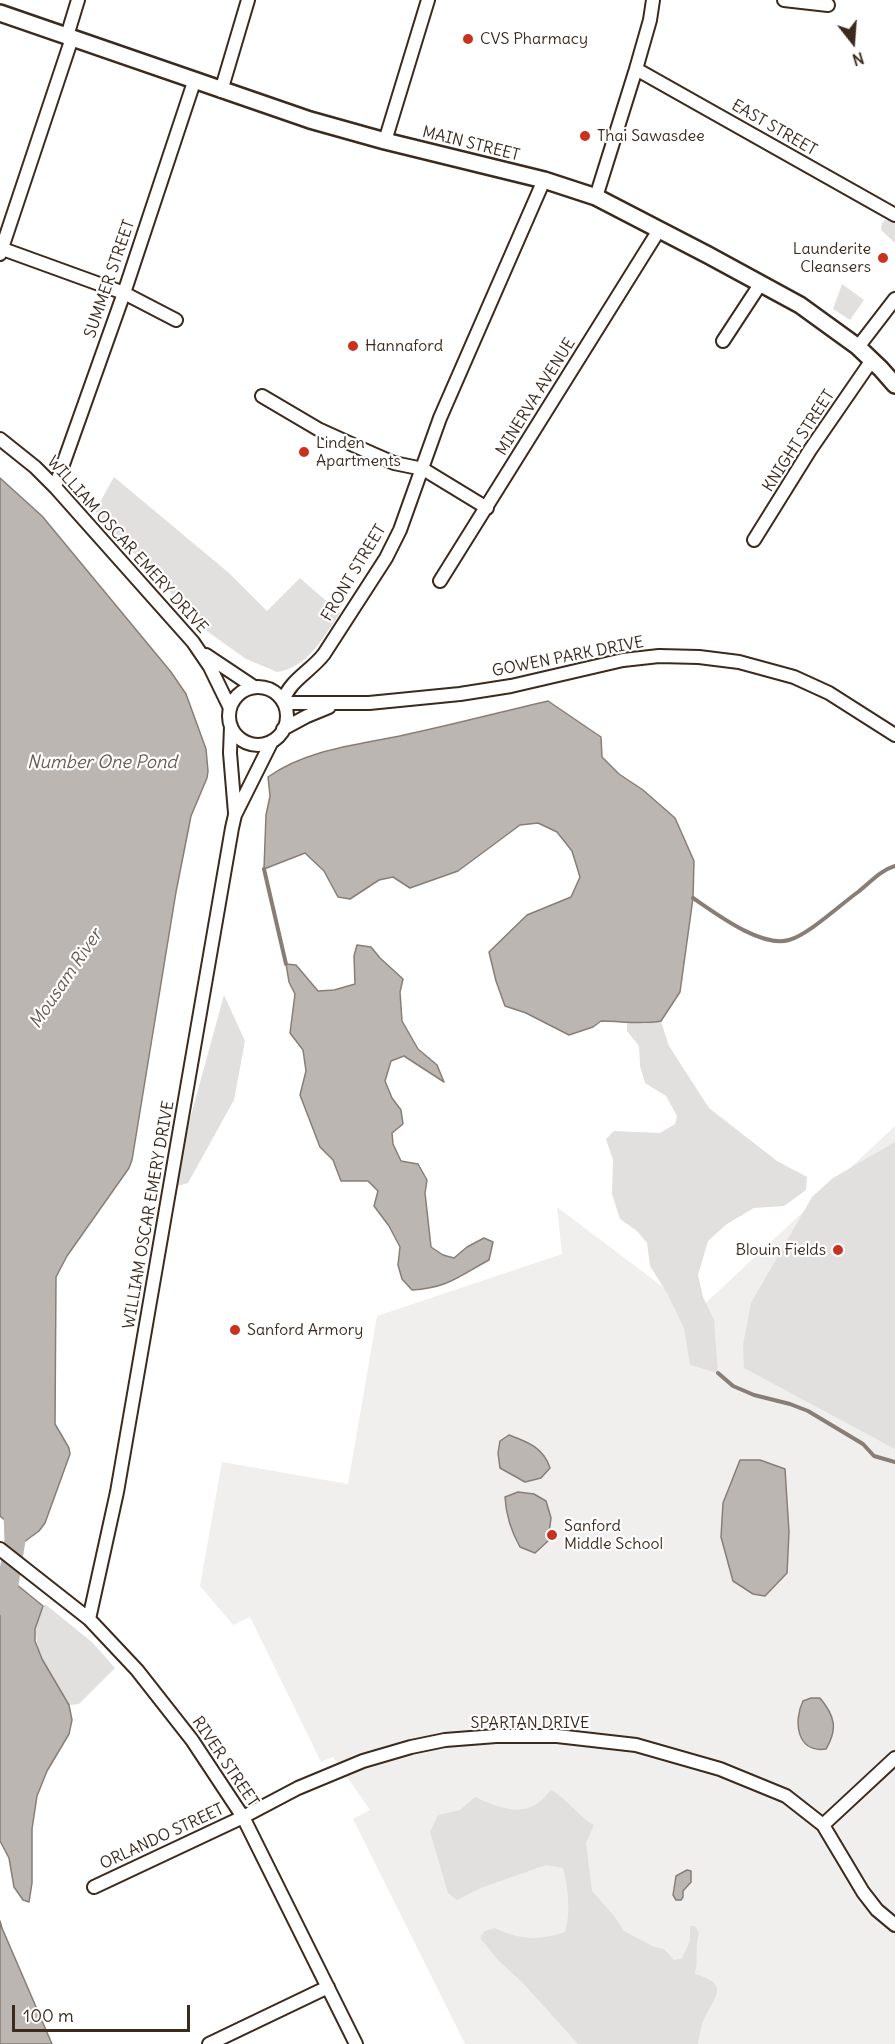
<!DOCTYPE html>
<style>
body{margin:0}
#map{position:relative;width:895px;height:2044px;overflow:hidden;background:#fff;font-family:Delius,sans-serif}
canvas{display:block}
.north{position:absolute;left:823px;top:12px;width:60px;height:60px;-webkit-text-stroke:4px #fff;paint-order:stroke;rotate:163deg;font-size:16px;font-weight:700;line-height:24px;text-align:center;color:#3b2a1e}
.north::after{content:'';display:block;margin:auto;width:21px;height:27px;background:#3b2a1e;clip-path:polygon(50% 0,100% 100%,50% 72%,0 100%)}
.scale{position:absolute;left:12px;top:2005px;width:178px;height:27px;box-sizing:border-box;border:3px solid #3b2a1e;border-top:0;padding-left:8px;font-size:18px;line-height:21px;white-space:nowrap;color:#3b2a1e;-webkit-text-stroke:4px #fff;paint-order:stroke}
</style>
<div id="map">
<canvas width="895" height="2044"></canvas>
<div class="north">N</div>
<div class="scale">100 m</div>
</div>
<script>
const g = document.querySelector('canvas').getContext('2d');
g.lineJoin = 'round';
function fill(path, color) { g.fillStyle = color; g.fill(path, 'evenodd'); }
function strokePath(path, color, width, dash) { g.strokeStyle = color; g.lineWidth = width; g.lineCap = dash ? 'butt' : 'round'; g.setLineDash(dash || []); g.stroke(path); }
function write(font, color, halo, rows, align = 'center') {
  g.font = font + ' Delius,sans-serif'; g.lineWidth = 4.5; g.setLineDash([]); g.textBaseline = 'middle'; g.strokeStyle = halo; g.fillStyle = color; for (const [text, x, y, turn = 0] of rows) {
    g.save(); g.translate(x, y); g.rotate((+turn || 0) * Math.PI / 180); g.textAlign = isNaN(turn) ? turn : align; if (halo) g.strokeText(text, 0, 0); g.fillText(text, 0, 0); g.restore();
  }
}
fill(new Path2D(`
 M895,1126V2044H465L353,1819L370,1810L333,1757L321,1762L250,1617L233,1625L200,1586L222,1462L348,1484L377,1316L562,1254L557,1207L696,1312Z`), '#f1efee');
fill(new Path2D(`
 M885,220L895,222V243L881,230L882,223Z
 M842,284L864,300L850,320L833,309Z
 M114,477L229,573L267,611L300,578L340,613C324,636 308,668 277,672L246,659L204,629L95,511Z
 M224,995L245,1041L234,1100L188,1183L171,1188Z
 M627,1021L645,1024L661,1021L669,1046L709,1108L777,1161L807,1177L806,1190L784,1206L754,1208L727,1224L708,1241L698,1275L703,1297L714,1320L718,1373L690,1365L684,1328L667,1293L650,1266L647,1243L637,1231L620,1219L612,1194L613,1160L606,1139L614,1131L660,1133L675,1124L677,1116L666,1096L645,1083L640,1066L639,1046L627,1031Z
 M895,1142V1449L744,1368L743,1345L751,1303L812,1197L833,1178Z
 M45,1604L93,1643L115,1668L79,1704L69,1705C51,1675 21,1638 45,1604Z
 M551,1790C568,1799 577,1816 594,1825L586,1843L592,1891L615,1917L624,1931L654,1947L664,1949L674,1960L682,1958L690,1941V1926H695L699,1933C694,1949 699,1960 695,1974C735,1985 710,2000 702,2025C700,2031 699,2038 698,2044H578L523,1983L498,1960L480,1938L485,1931L495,1928C519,1940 540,1941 565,1932C571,1915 568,1886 563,1868L546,1865L481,1888L457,1900L448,1893L430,1832L438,1815L460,1810L475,1797C492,1805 520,1817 538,1803C543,1800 547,1794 551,1790Z`), '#e2e0de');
const water = new Path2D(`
 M0,478L42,516L171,672L186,694L206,749L208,771L207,778L191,816L176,892L132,1160L129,1168L67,1256L56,1277L55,1424L69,1448L70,1454L45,1523L39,1531L24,1542L15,1540L5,1532L6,1521L0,1516Z
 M548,701L601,737L602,757L619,774L643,790L675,818L694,861L693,898L680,992L661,1021C641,1025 622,1021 601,1021L593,1027L569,1035L526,1013L505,1006L496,981L489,952L527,915L571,897L580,877L572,851L557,832L538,823L520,825L458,871L410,888L393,877L379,880L350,899L338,897L324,871L305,853L264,869L266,815L270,796L268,777C307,749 358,745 404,735C452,725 500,712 548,701Z
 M357,945L371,947L380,958L403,979L400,992L402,1021L418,1049L437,1065L444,1082L404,1056L391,1061L385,1081L392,1098L401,1110L403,1124L392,1133L393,1144L401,1161L418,1164L427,1180L425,1193L431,1247L443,1255L454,1258L467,1247L484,1238L493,1242L489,1260C459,1276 448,1288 412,1290L402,1279L398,1265L400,1247L389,1226L374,1206L378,1191L368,1181H341L333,1160L320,1147L300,1095L306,1071L303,1050L290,1033L295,994L289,982L286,964L296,965L318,991L334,990L355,984L354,956Z
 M509,1435C528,1442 544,1448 550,1468L541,1478L525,1482L500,1468L498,1453L500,1441Z
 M740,1460H760L785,1469L789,1532L787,1573L765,1596L753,1594L733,1581L721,1537L723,1503Z
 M518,1492L534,1494L546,1501L551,1518L548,1541L535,1553L520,1547C511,1531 506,1515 505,1497Z
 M0,1571L43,1606L35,1629V1641L42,1659L69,1705L72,1720L69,1734L47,1771L37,1796L32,1829V1883L29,1902L23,1900L14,1887L9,1858L0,1841Z
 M811,1698H820C835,1716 838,1729 826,1749C797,1753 793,1722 803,1701Z
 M687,1870L691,1871V1882L683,1891V1897L681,1900H676L673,1895L676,1876Z
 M0,1921L2,1928L52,2044H0Z`);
fill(water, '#bcb6b3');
strokePath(water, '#887e77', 1.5);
strokePath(new Path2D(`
 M264,869L286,964
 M693,898C715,913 761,948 789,940C808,935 840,905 858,892C870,883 879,871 895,866
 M718,1373L733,1386L754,1395L790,1404L808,1411L863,1444L874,1456L895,1462`), '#887e77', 4);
strokePath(new Path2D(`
 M7,1607L8,1584L15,1540L14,1513`), '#bcb6b3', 21);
const minor = new Path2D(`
 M784,0L828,5
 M67,36L78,0
 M636,69L895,215
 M221,91L248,0
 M385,141L428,0
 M596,197L636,69L650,20L653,0
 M0,248L124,293L176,320
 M0,254L72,38
 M723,341L761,283
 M858,347L895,299
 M262,396L318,429L371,453L394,463L423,469L487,508
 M0,439L35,467L55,487L193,642L210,667L230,708
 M55,487L124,293L194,82
 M754,540L810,450L872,360
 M440,581L659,230
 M206,655L254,687
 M229 716a29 29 0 1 1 58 0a29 29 0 1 1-58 0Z
 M283,701C290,680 311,671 324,654L386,558L400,530L440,418L544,180
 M284,703H369L460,694L511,686L623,660L659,656L699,657L739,662L794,677L829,693L895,735
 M231,726L230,753L235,813
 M283,729L307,716L329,707
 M0,1549L89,1619L137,1670L192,1740L243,1817L356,2044
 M89,1619L117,1492L232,828L235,815L272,741
 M823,1825L895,1758
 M94,1887L243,1817L298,1788L363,1761L411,1747L445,1740L496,1736H557L636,1745L720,1769L786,1796L823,1825L863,1892L877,1910L895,1925
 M209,2044L328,1987`);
const major = new Path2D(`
 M0,13L310,120L385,141L544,180L596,197L708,255L800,305L858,347L881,369L895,385`);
strokePath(minor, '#3b2a1e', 16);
strokePath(major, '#3b2a1e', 20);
strokePath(minor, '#fff', 12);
strokePath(major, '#fff', 15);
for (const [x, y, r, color] of [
 [468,39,6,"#c8321e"],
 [585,136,6,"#c8321e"],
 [883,258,6,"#c8321e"],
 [353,346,6,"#c8321e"],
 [304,452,6,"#c8321e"],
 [838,1250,6,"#c8321e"],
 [235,1330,6,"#c8321e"],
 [552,1535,6,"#c8321e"]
]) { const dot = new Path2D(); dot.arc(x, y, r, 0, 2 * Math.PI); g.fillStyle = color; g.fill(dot); strokePath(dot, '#fff', 2); }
write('16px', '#3b2a1e', '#fff', [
 ["CVS Pharmacy",480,39],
 ["Thai Sawasdee",597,136],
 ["Launderite",871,249,"right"],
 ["Cleansers",871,267,"right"],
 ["Hannaford",365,346],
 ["Linden",316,443],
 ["Apartments",316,461],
 ["Blouin Fields",826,1250,"right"],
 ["Sanford Armory",247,1330],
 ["Sanford",564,1526],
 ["Middle School",564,1544]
], 'left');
write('16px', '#3b2a1e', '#fff', [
 ["EAST STREET",774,128,30],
 ["MAIN STREET",471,144,14],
 ["SUMMER STREET",110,279,-71],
 ["MINERVA AVENUE",536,397,-58],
 ["KNIGHT STREET",799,441,-57],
 ["WILLIAM OSCAR EMERY DRIVE",127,545,48],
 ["FRONT STREET",354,573,-59],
 ["GOWEN PARK DRIVE",568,657,-11],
 ["WILLIAM OSCAR EMERY DRIVE",149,1215,-80],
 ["SPARTAN DRIVE",530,1723],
 ["RIVER STREET",225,1762,56],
 ["ORLANDO STREET",162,1837,-25]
]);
write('italic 18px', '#685b52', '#fff', [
 ["Number One Pond",102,763],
 ["Mousam River",66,979,-56]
]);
</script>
